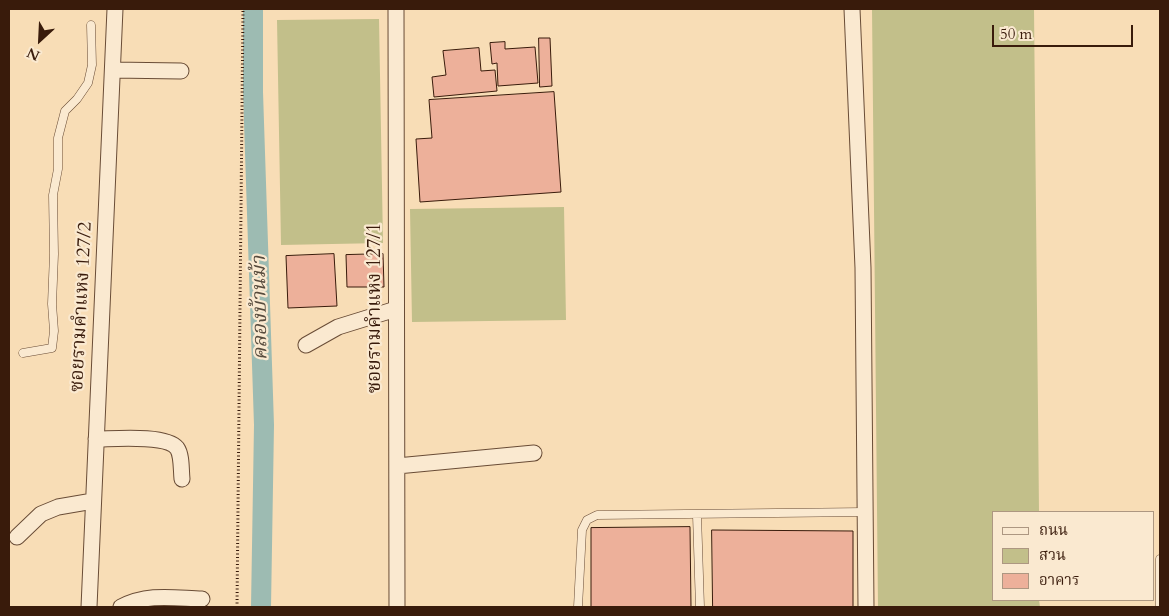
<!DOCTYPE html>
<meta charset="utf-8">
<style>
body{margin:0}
#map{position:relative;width:1169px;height:616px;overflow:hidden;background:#f8ddb6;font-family:Cardo,"Noto Serif Thai",serif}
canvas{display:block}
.frame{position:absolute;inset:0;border:10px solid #391b0b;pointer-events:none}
.legend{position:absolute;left:992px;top:511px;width:162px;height:90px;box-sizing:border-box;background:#fae9d0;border:1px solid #ad9781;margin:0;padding:6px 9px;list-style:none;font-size:15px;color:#391b0b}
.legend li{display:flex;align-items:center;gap:10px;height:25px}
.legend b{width:25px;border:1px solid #ad9781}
.north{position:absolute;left:15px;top:15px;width:50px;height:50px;-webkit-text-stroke:4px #fae9d0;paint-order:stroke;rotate:205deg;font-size:14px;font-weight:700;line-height:20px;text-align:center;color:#391b0b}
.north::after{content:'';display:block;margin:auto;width:18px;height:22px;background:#391b0b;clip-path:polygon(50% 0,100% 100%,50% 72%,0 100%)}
.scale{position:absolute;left:992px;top:25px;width:141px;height:22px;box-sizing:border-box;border:2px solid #391b0b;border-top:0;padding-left:6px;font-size:15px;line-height:18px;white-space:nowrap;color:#391b0b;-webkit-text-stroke:4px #fae9d0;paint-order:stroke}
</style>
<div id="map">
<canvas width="1169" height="616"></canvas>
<div class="frame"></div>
<ul class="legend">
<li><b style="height:6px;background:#fae9d0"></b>ถนน</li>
<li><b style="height:14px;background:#c2bf8a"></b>สวน</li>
<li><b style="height:14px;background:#edb09a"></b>อาคาร</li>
</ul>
<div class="north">N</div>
<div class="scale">50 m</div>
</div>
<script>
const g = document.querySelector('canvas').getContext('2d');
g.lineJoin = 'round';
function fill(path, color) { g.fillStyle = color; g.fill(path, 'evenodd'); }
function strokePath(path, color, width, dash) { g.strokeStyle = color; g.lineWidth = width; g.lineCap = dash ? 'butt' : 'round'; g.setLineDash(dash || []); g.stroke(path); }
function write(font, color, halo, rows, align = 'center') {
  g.font = font + ' Cardo,"Noto Serif Thai",serif'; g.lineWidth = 4.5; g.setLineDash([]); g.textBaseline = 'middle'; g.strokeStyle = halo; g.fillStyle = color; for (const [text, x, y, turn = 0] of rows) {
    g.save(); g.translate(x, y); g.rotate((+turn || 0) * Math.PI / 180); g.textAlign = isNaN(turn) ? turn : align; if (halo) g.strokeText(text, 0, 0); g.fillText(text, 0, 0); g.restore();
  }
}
fill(new Path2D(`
 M872,9H1034L1039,512H993V600H1039L1040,607H878Z
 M379,19L383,243L281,245L277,20Z
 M564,207L566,320L412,322L410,209Z`), '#c2bf8a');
strokePath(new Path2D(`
 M253,9V92L264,425L261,607`), '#9dbbb2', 20);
const building = new Path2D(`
 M539,38H550L552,86L540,87Z
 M505,42V49L535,47L538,83L498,86L497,63L492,64L490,43Z
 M479,48L481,71L495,70L497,91L434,97L432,77L446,75L443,51Z
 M554,92L561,192L420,202L416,139L432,138L429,100Z
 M334,254L337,306L288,308L286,256Z
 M383,254L384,287H347L346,255Z
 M690,527L691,607H591V528Z
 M712,530L853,531V607H713Z`);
fill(building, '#edb09a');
strokePath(building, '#391b0b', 1);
const lane = new Path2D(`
 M23,353L52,348L54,331L52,304L54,254L53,195L58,169V138L65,111L77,99L88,83L92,65L91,25
 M697,515L700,607
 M578,607L582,530L587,520L597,515L865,512
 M1160,607V559`);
const street = new Path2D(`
 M396,9L397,607
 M852,9L863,268L866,607
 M113,70L181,71
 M306,345L338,327L396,309
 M96,439C112,439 166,434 177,448C182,455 181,470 182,479
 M397,466L534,453
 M17,537L41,514L58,507L93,501
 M89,607L115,9
 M121,607C148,593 173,598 202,599`);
strokePath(lane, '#694c36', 9);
strokePath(street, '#694c36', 17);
strokePath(new Path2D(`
 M237,607L243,9`), '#391b0b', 3, [1, 2.5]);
strokePath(lane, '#fae9d0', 8);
strokePath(street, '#fae9d0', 15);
write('19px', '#391b0b', '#fae9d0', [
 ["ซอยรามคำแหง 127/2",82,307,-87],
 ["ซอยรามคำแหง 127/1",376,308,-90]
]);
write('italic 20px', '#574b3d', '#fae9d0', [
 ["คลองบ้านม้า",261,308,-91]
]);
</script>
